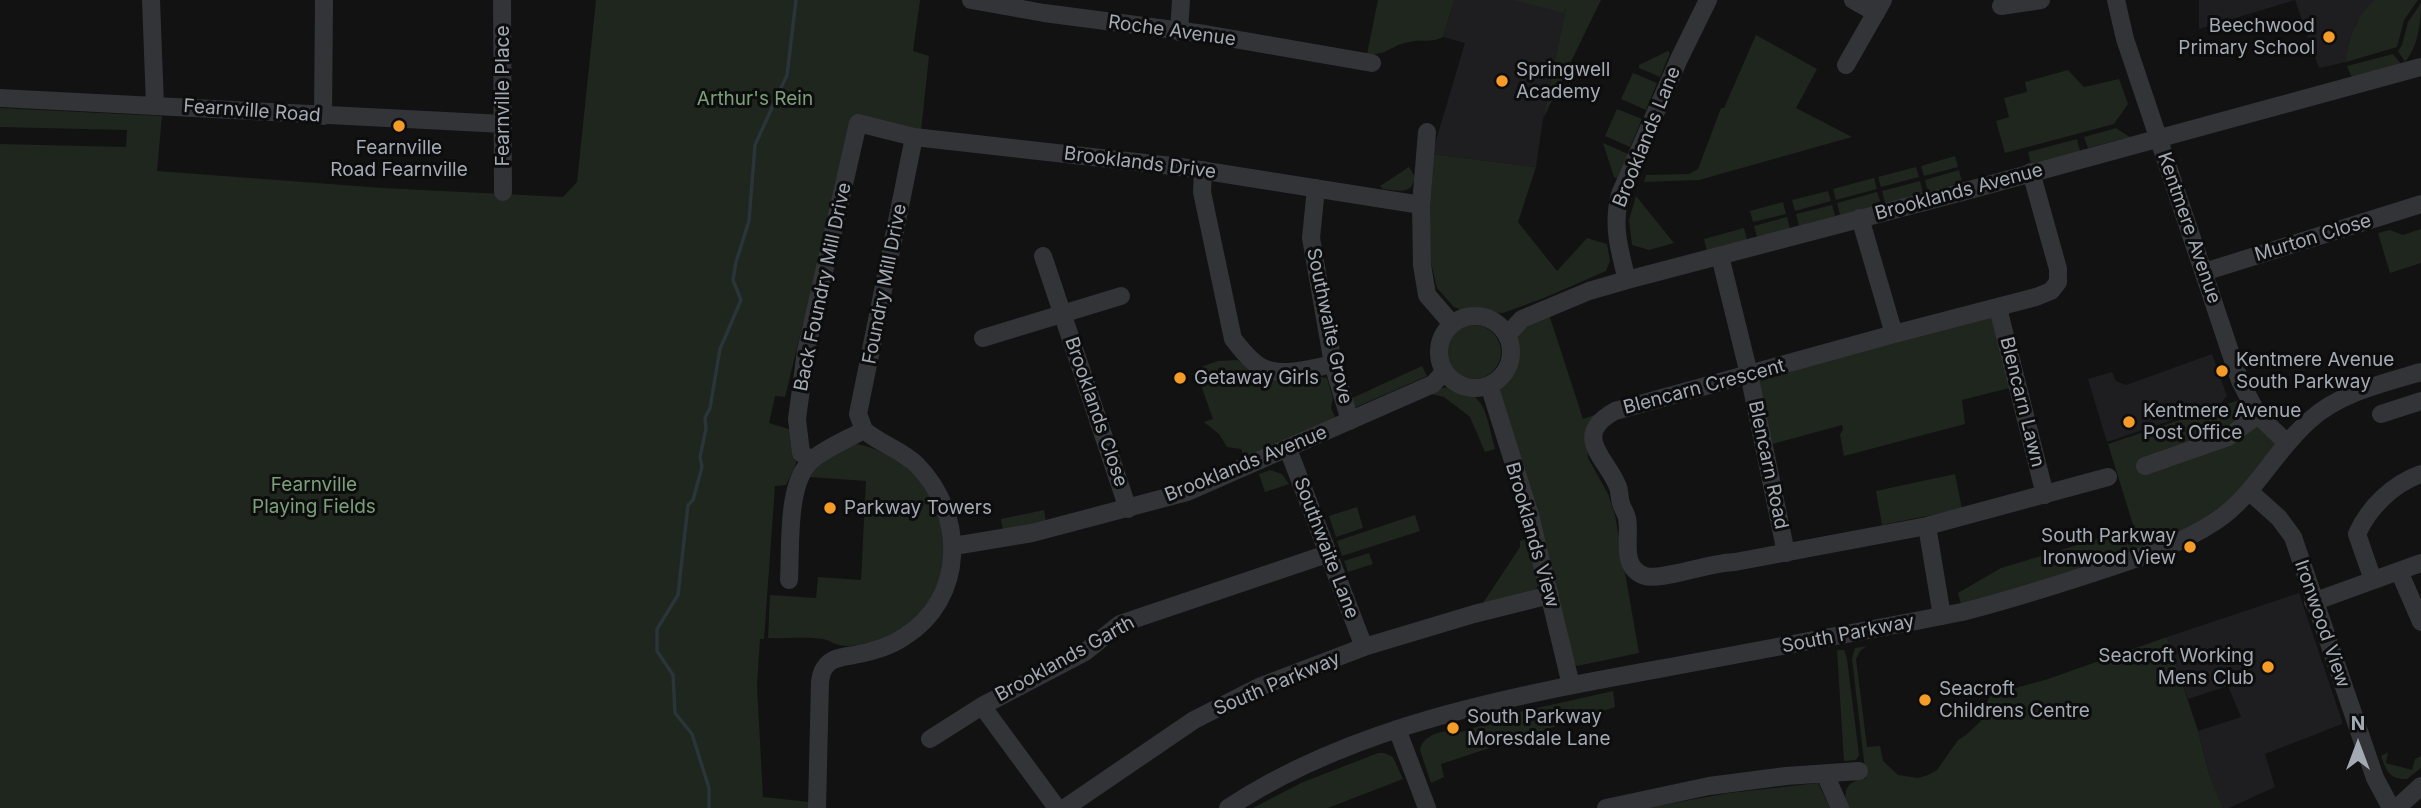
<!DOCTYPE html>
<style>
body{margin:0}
#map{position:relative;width:2421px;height:808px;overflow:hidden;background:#121213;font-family:Inter,sans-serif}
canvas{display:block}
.north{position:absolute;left:2323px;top:710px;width:70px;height:70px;-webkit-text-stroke:5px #0d0d0e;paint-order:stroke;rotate:0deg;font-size:19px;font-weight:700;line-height:28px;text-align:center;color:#a3aab4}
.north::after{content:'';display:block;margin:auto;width:24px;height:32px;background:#a3aab4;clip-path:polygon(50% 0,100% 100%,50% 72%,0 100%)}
</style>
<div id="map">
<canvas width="2421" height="808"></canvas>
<div class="north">N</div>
</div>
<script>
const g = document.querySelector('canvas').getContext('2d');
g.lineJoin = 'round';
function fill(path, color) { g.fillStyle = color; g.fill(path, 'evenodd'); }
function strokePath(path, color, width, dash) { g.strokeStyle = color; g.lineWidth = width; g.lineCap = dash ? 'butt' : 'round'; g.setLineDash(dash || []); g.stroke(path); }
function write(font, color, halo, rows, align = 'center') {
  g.font = font + ' Inter,sans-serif'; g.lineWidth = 6; g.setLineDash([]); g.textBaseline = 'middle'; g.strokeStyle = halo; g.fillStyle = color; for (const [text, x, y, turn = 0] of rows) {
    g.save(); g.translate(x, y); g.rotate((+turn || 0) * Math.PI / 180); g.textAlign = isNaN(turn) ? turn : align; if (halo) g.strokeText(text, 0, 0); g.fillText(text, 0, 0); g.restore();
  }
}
fill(new Path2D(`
 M1389,0H1568L1543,119L1536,167L1432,154L1465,43L1443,37L1451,10Z
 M2199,0H2374L2356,23L2349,42L2346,62L2319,68L2295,0L2199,29Z
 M2212,354L2227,396L2220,404L2107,442L2088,379L2112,372L2116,381L2126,385Z
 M2299,593L2342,721V724L2265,754L2275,787L2229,808H2223L2209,774L2198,731L2241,717L2228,686L2188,699L2167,637Z`), '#1e1e20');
fill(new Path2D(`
 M596,0H920L913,51L929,56L921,131L854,115L785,397L775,396L769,423L792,430C799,459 800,459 786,485L775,486L764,639H760L757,686L763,797L810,802V808H0V144L126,147L127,130L0,127V108L162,116L157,171L383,188L563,197L577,182Z
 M1378,0H1454L1443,37C1433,43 1420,39 1409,42C1391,45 1387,56 1367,54Z
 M1514,0H1601L1543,119L1566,8L1563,13Z
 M2374,0H2418L2404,20L2397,47L2346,62C2348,38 2356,17 2374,0Z
 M2421,3C2421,22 2418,47 2405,62L2398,51L2402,45L2408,22Z
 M1756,35L1817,69L1796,108L1852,137L1699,180L1644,182L1646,175L1689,174L1698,169L1721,108H1724Z
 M1668,51L1670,53L1660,77L1639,68V65Z
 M2393,54L2401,64L2352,78L2347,66Z
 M2068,70L2084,87L2119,79L2128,104L2114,124L2005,153L1996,121L2009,117L2004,98L2027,92L2025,82Z
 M1633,73L1657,83L1646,110L1621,99Z
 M1617,109L1642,119L1630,147L1605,136Z
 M2116,128L2130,137L2088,148L2084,137Z
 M2077,139L2080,151L2031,164L2028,152Z
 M1603,143L1628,154L1617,178L1614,177Z
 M1432,154L1536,167L1518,222L1557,271L1587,238L1607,244L1610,261L1606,271L1544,298L1503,313L1466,312L1454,307L1437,288L1431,263L1428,221Z
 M1955,156L1958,167L1924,176L1921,166Z
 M1409,167L1415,177C1412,196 1397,190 1383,189L1380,186Z
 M1916,167L1919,177L1881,187L1878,177Z
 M1959,170L1962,182L1928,192L1925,180Z
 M1874,178L1877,189L1836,200L1833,189Z
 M1920,181L1923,193L1885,203L1882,191Z
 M1828,191L1831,201L1795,211L1792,200Z
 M1877,192L1881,204L1840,215L1837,203Z
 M1636,196L1674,243L1649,250L1632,245L1629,220Z
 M1783,202L1786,214L1753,222L1750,211Z
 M1832,205L1835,216L1799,226L1796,214Z
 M1787,217L1790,229L1757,237L1754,226Z
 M1744,228L1747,240L1707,251L1704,239Z
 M2421,229V263L2390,273L2378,233L2390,230L2403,235Z
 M1547,308L1583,419L1600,413L1587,436L1588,458L1608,494L1615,515L1639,653L1577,666L1566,658L1494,383C1509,369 1513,358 1508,338Z
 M1998,308L2017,386L1962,400L1965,424L1844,456L1840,435L1843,429L1842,425L1765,446L1749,374Z
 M1447 352a27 27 0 1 1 54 0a27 27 0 1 1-54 0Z
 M1237,360C1250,368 1266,381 1282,381C1297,380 1312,375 1327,378L1333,398L1331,408L1336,419L1245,460L1241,449L1227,447L1219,434L1204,422L1213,419L1195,369L1218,361Z
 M1422,366L1427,376L1354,408L1350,399Z
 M1449,387C1488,391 1486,418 1495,449L1485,452L1470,417L1444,397L1431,394L1442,388Z
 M2248,397L2287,443L2199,531L1963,612L1958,593L2001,568L2134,528L2108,444Z
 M854,444C867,445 878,450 889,456C975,500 958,627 862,644C855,646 843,647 836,644C834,644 828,640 827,640C810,636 785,639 768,638L770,595L816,598L818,577L861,580L866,481L809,477L817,464Z
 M1270,470L1282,474L1289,484L1265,492L1259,474Z
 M1955,474L1962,509L1882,525L1876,491Z
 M1357,507L1363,528L1336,537L1329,516Z
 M1044,510L1046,523L1003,531L1001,519Z
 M1415,515L1420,531L1342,556L1337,541Z
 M1531,537C1535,554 1546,578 1534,592L1483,603L1520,547V541Z
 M1369,553L1373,564L1348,572L1344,561Z
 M2167,637L2198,731L2209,774L2223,808H1849C1841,790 1847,781 1866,778L1852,659L1855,648L1867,646L1860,651L1856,659L1867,747L1880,746L1883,761L1898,775L1918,778L1928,775L1937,770L1958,740L1966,735L1980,722L1990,695L2048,679Z
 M1837,650H1844L1847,659L1859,755L1856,760L1844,761Z
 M1613,691L1615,707L1441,764L1444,777L1431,783L1420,750C1424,732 1445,732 1460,728L1461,732L1493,722V718Z
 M2388,752L2386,763L2412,770L2415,759L2421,756V768L2407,779C2389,780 2386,770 2381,756Z
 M1378,753H1384L1393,757L1403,779L1328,808H1253L1301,783Z
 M1818,783L1830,808H1645L1729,793Z`), '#1e261e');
strokePath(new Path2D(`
 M709,808V788L692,734L675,713L673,675L657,651V629L678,595L688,505L693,500L702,467L700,457L706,429L705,418L710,408L720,349L741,300L733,280L736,262L749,221L755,145L787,75L796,0`), '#2a3439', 3.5);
strokePath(new Path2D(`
 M151,0L155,105
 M502,0L503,192
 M971,0L1044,13L1205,34L1372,63
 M1853,0L1876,13
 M2116,0L2125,39L2240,381L2258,415L2287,443
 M2001,6L2041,0
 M1179,32L1181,0
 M1846,65L1883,0
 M0,98L503,124
 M323,116L324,0
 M1427,132L1421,205L1422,265L1427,295L1452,324
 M1203,170L1202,192L1233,339C1241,349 1250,361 1261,367C1281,378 1312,368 1333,364
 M2031,172L2058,269V282L2051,291L2036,297L1894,334L1615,411C1570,436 1607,458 1618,487C1620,492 1619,498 1621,503C1622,508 1626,513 1627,518C1631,537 1619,567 1645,576C1660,581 1712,562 1735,562L1927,526L2108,477
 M1316,188L1311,238L1333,364L1350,421
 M1860,218L1894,334
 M1043,256L1128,509
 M1720,256L1749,374L1786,553
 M2204,272L2421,204
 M1627,280C1619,249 1612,225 1620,194L1679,59L1708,0
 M1998,308L2045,495
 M1439 352a36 36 0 1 1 72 0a36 36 0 1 1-72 0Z
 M1507,335L1522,319L1589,291L1627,280L1966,191L2421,67
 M983,338L1121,296
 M1489,385L1530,515L1571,685
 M2381,414L2421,401
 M864,430L858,414L914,137
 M1288,449L1364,647
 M811,460L801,453L797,419L806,351L858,123L914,137L1181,167L1421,205
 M2145,466L2228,437L2258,415
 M2249,491L2279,518L2293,537L2375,778L2391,808
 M1927,526L1942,616
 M954,546L1032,533L1187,492L1433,384L1444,372
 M2399,571L2421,622
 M789,580C791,547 786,482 812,460C824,449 848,439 864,430C880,444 902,450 917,465C966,515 966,598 904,637C889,647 871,652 854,655C847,656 840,657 833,660C824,665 821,672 820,682L817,808
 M2373,580L2357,534C2369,507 2393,484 2421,474
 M2313,602L2421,563
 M982,706L1057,808
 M1397,729L1427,808
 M930,739L982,706L1085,652L1120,624L1327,554
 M1825,774L1840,808
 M1065,808L1194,720L1259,687L1364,647L1474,614L1550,595
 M1228,808C1356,723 1521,694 1670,667C1768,649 1865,631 1962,612C2006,601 2047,588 2090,574C2133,560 2178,546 2216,521C2255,495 2275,450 2310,420C2339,393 2384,383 2421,372
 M1606,808L1709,786L1786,776L1859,771
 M2397,808L2421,786`), '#333438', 18);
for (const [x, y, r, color] of [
 [2329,37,7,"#f59c28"],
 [1502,81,7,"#f59c28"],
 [399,126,7,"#f59c28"],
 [2222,371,7,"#f59c28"],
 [1180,378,7,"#f59c28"],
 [2129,422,7,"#f59c28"],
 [830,508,7,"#f59c28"],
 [2190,547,7,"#f59c28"],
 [2268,667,7,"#f59c28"],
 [1925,700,7,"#f59c28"],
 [1453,728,7,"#f59c28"]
]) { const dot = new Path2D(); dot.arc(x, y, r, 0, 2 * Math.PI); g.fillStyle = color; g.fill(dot); strokePath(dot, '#0d0d0e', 2.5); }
write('19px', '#a3aab4', '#0d0d0e', [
 ["Beechwood",2315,26,"right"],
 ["Primary School",2315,48,"right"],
 ["Springwell",1516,70],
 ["Academy",1516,92],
 ["Fearnville",399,148,"center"],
 ["Road Fearnville",399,170,"center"],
 ["Kentmere Avenue",2236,360],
 ["South Parkway",2236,382],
 ["Getaway Girls",1194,378],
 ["Kentmere Avenue",2143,411],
 ["Post Office",2143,433],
 ["Parkway Towers",844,508],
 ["South Parkway",2176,536,"right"],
 ["Ironwood View",2176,558,"right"],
 ["Seacroft Working",2254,656,"right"],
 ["Mens Club",2254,678,"right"],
 ["Seacroft",1939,689],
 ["Childrens Centre",1939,711],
 ["South Parkway",1467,717],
 ["Moresdale Lane",1467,739]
], 'left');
write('19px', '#a3aab4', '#0d0d0e', [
 ["Roche Avenue",1172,31,8],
 ["Fearnville Place",503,96,-90],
 ["Fearnville Road",252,111,4],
 ["Brooklands Lane",1647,137,-68],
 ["Brooklands Drive",1140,163,7],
 ["Brooklands Avenue",1959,192,-15],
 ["Kentmere Avenue",2189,228,71],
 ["Murton Close",2313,238,-17],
 ["Foundry Mill Drive",885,284,-79],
 ["Back Foundry Mill Drive",823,287,-78],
 ["Southwaite Grove",1329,326,78],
 ["Blencarn Crescent",1704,387,-15],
 ["Blencarn Lawn",2022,402,76],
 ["Brooklands Close",1096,412,71],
 ["Brooklands Avenue",1246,464,-22],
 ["Blencarn Road",1768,465,78],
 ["Brooklands View",1532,535,74],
 ["Southwaite Lane",1326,548,69],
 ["Ironwood View",2322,624,71],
 ["South Parkway",1848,634,-11],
 ["Brooklands Garth",1065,659,-29],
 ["South Parkway",1277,684,-23]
]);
write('19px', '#7ba079', '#0d0d0e', [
 ["Arthur's Rein",755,99],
 ["Fearnville",314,485],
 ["Playing Fields",314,507]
]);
</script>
